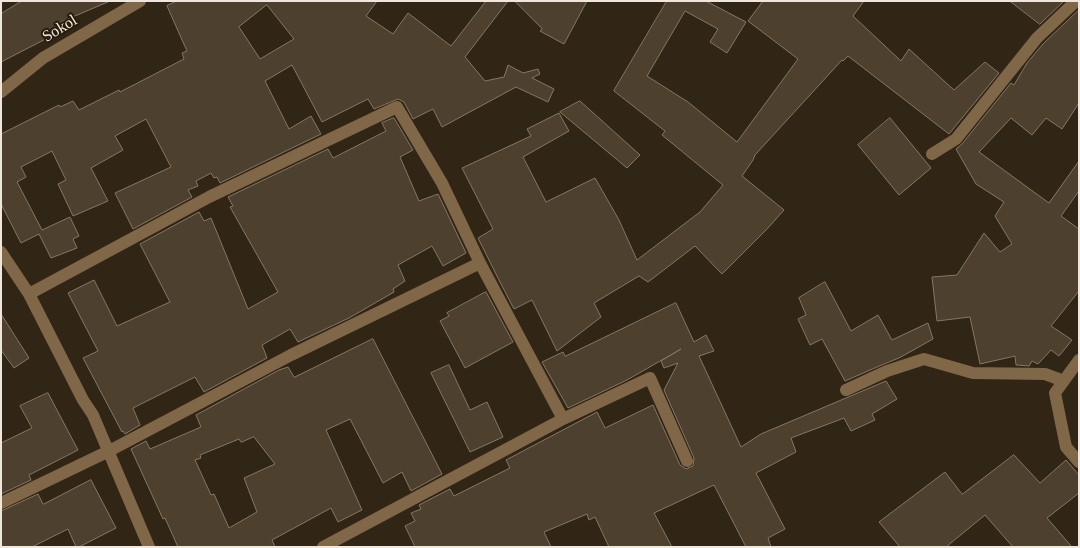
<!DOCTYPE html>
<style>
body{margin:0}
#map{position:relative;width:1080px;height:548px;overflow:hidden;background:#312515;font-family:"Times New Roman",serif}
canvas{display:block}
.frame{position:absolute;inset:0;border:2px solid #efe7dd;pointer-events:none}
</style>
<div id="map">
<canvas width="1080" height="548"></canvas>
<div class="frame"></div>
</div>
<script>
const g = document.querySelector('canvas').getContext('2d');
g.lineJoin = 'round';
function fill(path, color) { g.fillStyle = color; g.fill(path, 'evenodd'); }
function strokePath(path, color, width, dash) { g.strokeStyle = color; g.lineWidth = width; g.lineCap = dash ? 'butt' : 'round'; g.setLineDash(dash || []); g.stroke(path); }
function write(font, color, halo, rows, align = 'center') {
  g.font = font + ' "Times New Roman",serif'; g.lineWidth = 4; g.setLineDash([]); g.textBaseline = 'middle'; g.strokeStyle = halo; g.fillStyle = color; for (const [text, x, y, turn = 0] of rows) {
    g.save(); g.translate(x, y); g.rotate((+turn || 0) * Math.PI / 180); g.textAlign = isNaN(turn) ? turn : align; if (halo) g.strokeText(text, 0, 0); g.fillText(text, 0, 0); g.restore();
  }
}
const building = new Path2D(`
 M22,1H110L61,22L65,29L1,62V14Z
 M177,1H377L366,16L393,34L408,13L451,46L486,1H508L465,57L485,81L504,77L508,65L523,73L538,69L540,74L532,78L554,89L548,102L516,87L442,127L433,109L413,119L404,102L398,99L374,109L368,99L322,122L292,65L265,81L289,129L311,116L321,134L220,183L217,177L214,178L211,173L196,181L198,186L188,190L192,197L133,229L115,193L171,167L146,119L115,136L123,150L91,168L108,201L73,216L58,184L66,180L52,151L21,167L26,177L17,182L42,230L70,217L79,236L73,239L77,248L51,258L39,234L21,243L1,204V134L59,105L60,107L73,101L79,110L119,90L120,92L184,59L182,53L187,51L167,6ZM267,5L294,39L260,59L239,27Z
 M515,1H587L564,44L540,31L542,29Z
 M667,1H706L746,22L727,53L710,42L718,29L685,11L647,76L688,102L737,142L798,59L748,21L763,1H864L853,16L901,61L909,49L954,90L985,62L999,73L949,134L848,56L843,61L842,60L755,155L753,160L742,176L784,210L767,229L722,274L695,246L648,282L639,276L594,303L601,317L557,351L532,300L514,309L500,282L478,238L493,229L462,168L531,136L527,129L559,113L569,131L523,157L546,202L595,178L619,220L637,260L700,212L723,185L662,135L665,131L614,91Z
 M1010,1H1064L1040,24Z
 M1079,10V103L1062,129L1046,118L1032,135L1011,118L979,152L1049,203L1079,161V191L1061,216L1079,229V291L1051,326L1072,340L1059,356L1051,350L1038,364L1032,361L1029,366L1016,365L1015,356L980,364L970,317L937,321L932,277L957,275L984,233L1000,252L1012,244L995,216L1004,202L976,184L956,149L962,144L1011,83L1014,85L1027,63L1043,44Z
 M580,101L640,155L627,168L560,112Z
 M394,118L413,150L400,157L419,201L438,194L466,253L443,266L432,246L398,265L405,281L393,289L394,292L349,318L298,342L290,329L262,345L267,358L204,392L195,377L133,408L140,425L125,434L123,431L122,432L83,358L98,351L68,293L94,280L117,326L170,302L140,244L199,212L204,221L211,218L248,309L278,292L230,207L233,206L228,197L328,149L333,158L386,131L382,123Z
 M890,118L931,168L899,195L858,145Z
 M825,282L851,331L878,315L892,340L928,323L933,339L899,358L884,364L845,381L822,339L810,345L798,319L806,315L799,298Z
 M486,292L513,342L465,368L440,321L449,316L447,313Z
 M676,303L694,342L706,335L714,351L699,356L741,447L761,434L886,381L897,399L872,414L875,420L851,431L844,418L791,438L796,452L756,473L785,529L768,538L771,547H746L714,485L654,513L672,547H609L595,517L589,520L587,514L544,532L551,547H415L405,526L415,521L411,513L421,509L419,505L450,489L454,496L510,468L506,460L597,412L605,428L653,405L680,465L686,469L693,466L694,458L664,390L678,363L664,368L661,361L681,349L627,380L568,408L542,362L563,352L565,356Z
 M1,314L29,358L14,368L1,350Z
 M373,339L442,474L411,491L402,472L383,483L350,419L326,430L362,510L338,522L331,508L272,540L275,547H178L165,518L163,519L131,449L146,441L150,449L201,427L196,415L279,370L288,367L294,377ZM254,437L275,464L244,478L257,512L229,528L214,494L211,495L195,460L201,458L200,455L239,439L241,442Z
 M449,365L470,410L487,402L503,437L470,452L431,373Z
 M48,393L78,450L29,475L31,480L1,494V443L32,428L20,406Z
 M1014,455L1040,483L1066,460L1079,475V493L1047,518L1072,547H1013L985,515L946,547H900L879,522L945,472L962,494Z
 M91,480L116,528L79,547H76L68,529L32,547H1V511L38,494L43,504Z`);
fill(building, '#4d402f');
strokePath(building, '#857765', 1);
strokePath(new Path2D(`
 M1,92L43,58L140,1
 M932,154L956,139L1037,38L1076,1
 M1,252L29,294L83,400L93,415L149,547
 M29,294L209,197L397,107L442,183L480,263
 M1079,360L1055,393L1066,447L1079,462
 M846,390L887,371L924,359L973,373L1045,374L1064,381
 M1,503L109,451L291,355L480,263L563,419
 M323,547L563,419L650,378L687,461`), '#7f6747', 12);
write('16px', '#efe7dd', '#271c0c', [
 ["Sokol",60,29,-31]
]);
</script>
